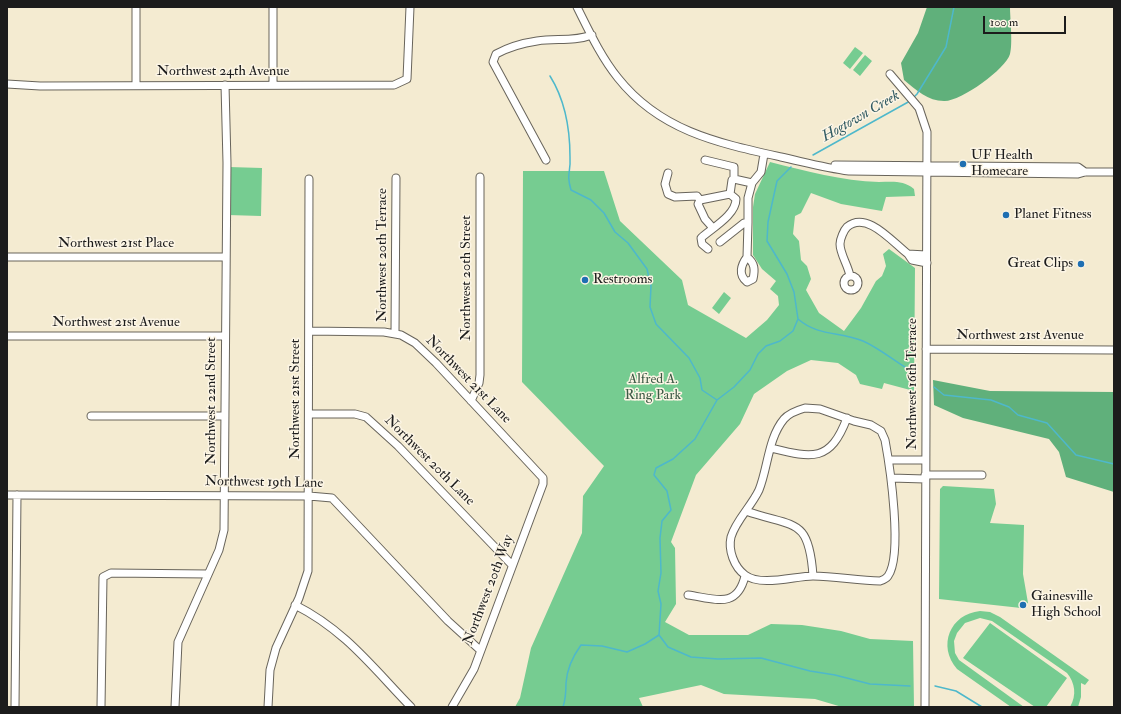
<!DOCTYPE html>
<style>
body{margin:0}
#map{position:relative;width:1121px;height:714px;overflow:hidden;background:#f4ebd1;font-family:"IM FELL Double Pica",serif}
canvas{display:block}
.frame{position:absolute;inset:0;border:8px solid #1c1c1c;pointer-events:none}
.scale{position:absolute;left:983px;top:16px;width:83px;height:18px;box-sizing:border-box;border:2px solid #1c1c1c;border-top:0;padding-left:5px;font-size:12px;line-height:14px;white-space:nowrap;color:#1c1c1c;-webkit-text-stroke:3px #fcf5e5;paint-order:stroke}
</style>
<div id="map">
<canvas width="1121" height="714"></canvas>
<div class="frame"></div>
<div class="scale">100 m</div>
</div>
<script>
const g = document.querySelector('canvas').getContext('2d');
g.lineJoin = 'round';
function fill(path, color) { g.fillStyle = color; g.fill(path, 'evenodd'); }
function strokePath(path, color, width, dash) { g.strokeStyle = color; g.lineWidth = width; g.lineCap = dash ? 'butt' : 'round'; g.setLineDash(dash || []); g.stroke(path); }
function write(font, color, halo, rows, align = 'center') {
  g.font = font + ' "IM FELL Double Pica",serif'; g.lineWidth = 3; g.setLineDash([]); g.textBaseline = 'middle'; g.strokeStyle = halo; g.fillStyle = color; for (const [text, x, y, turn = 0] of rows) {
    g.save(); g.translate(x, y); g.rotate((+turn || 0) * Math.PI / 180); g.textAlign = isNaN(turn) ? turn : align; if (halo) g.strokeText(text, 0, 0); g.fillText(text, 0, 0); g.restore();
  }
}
fill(new Path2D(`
 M855,47L863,53L850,69L843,63Z
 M865,55L872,61L860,76L853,70Z
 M770,162C806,171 842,181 879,182C893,182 903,180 914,189L915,196L886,197L882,211L841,204L811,193L801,213L795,216L793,234L799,241L801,260L807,266L811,279L806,290L819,313L844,331L861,308L876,281L882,276L886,266L883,254L889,249L915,268L914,391L884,383L882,389L860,384L856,375L838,363L811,360L787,371L754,394L740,424L696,475L671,542L675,548L676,604L665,622L689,635H748L771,624L802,625L841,631L870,639L913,641L914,707H842L815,699L724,694L701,685L639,698L643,707H515L520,698L531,648L582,533L583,496L604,466L522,382L523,171H604L620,221L682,280L688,305L746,338L767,320L779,305L778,296L770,289L776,281L762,269L753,255V207L755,194Z
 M229,167L262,168L261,216L228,215Z
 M724,292L731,298L719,314L712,308Z
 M943,486L994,489L996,504L990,523L1024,525L1023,574L1028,603L1021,608L939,599L940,489Z
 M980,611L990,612L1000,617L1089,680L1085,685L1081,683V697L1078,707H1070C1077,695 1075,683 1067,673L992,621L980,618L965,623L957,633L954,641L955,653L959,660L1024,707H1011L957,669C937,646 950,614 980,611Z
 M990,623L1067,678L1046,707H1035L963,658Z`), '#76cc91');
fill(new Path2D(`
 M927,7H1010C1010,18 1013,44 1010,54C1006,69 960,102 944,101C928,101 916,90 904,80L901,63L918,33Z
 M933,380L990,391L1114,392V492L1066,477L1059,452L1049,439L963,418L934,405Z`), '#60b07b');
strokePath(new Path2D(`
 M550,76C565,100 570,129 570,157C571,173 566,173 571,190L591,200L604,213L615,232L628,243L647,269L651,286L650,307L656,324L689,358L700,378L702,390L717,400
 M913,98L917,94L946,47L954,7
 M813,155L910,101
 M791,167L777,181L768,222L767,241L787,274L794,292L798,319
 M798,319C819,337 840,331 863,341C881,349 895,362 913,372
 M934,387L944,395L991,400L1009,407L1018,415L1047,423L1076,455L1114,464
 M659,635L668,647L691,657L718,659L761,658L810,671L835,675L870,684L910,686
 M935,686L956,691L982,707
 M563,707C566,698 566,692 566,683C567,668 573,656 581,645L602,646L627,652L645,644L659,635L661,604L658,591L661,573L660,538L662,521L671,510L667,491L654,475L656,468L673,459L695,439L717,400L734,387L750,370L758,354L766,346L780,341L793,331L798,319`), '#4eb8cb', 1.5);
const minor = new Path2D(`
 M136,7V85
 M273,7V85
 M577,7C589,31 601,57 618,78C660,131 718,143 781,157C804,162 826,168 849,171L1078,174L1085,172H1114
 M890,74L919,108L927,132L925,707
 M7,84L40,86L394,85L407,79L410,7
 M546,160L493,62L496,54C509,47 523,43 537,41C556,38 573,42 592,35
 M705,160L734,167V179L752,183L761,172L764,154
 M835,165L1078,167L1085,172
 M668,173L665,184L668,194L675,197L697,196L700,200
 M730,194L732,180L734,179
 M720,242L744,223H748V198L752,183
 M708,249L702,244L701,238C712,228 736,215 736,199L730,194L700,200L698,204L705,219L713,228
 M908,254L926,255
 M7,257H226
 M747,257C741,265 738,275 747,282L753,279C755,270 755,263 747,257L748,223
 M844 283a7 7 0 1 1 14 0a7 7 0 1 1-14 0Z
 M850,276C848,265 840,254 840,244C840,239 844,230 847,227C867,210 893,243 908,254L912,260L927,263
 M309,331L384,332L401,335L415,343L436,363L543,478V484L474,669L452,707
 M395,333L396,178
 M7,336H225
 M926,349L1114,350
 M471,401L479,383L480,375V177
 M805,408L820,409L854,421L871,425L881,431L885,440C890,467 903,555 888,576C886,579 883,580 880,581C858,581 836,576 813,576C795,576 761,587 745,575C734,567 728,550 731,537C736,520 751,507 759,490C768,468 768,438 784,419C789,413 798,410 805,408Z
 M309,414H355L366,417L398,446L512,565
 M91,416H225
 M771,448C812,458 830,463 847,418
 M889,460H925
 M925,475H982
 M891,478L925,479
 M7,495L309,496L332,498L448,621L480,650
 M746,511C794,528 809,516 813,576
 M688,595C716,599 737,609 745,576
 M295,605C345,630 373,668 411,707
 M15,707L17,495
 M101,707L103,577L111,573L208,574
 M175,707L178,642L219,550L224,530L227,163L225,85
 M268,707L270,670L276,648L299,598L308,571L309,179`);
strokePath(minor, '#68645b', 9);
strokePath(minor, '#fff', 7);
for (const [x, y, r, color] of [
 [963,164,4,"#1f6fb2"],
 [1006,215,4,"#1f6fb2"],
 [1081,264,4,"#1f6fb2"],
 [585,280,4,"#1f6fb2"],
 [1023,605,4,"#1f6fb2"]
]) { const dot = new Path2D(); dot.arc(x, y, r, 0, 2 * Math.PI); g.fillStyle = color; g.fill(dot); strokePath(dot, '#fcf5e5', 1.5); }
write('14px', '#1c1c1c', '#fcf5e5', [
 ["Northwest 24th Avenue",223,72],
 ["Northwest 21st Place",116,244],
 ["Northwest 20th Terrace",383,255,-90],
 ["Northwest 20th Street",467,278,-90],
 ["Northwest 21st Avenue",116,323],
 ["Northwest 21st Avenue",1020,336],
 ["Northwest 21st Lane",468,380,46],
 ["Northwest 16th Terrace",913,384,-90],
 ["Northwest 21st Street",296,399,-90],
 ["Northwest 22nd Street",212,401,-90],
 ["Northwest 20th Lane",429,461,45],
 ["Northwest 19th Lane",264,483,1],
 ["Northwest 20th Way",489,590,-69]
]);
write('14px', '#1c1c1c', '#fcf5e5', [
 ["UF Health",971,156],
 ["Homecare",971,172],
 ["Planet Fitness",1014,215],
 ["Great Clips",1073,264,"right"],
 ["Restrooms",593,280],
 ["Gainesville",1031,597],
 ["High School",1031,613]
], 'left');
write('14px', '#3c5a45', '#fcf5e5', [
 ["Alfred A.",653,380],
 ["Ring Park",653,396]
]);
write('italic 15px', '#305a62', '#fcf5e5', [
 ["Hogtown Creek",861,117,-30]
]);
</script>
